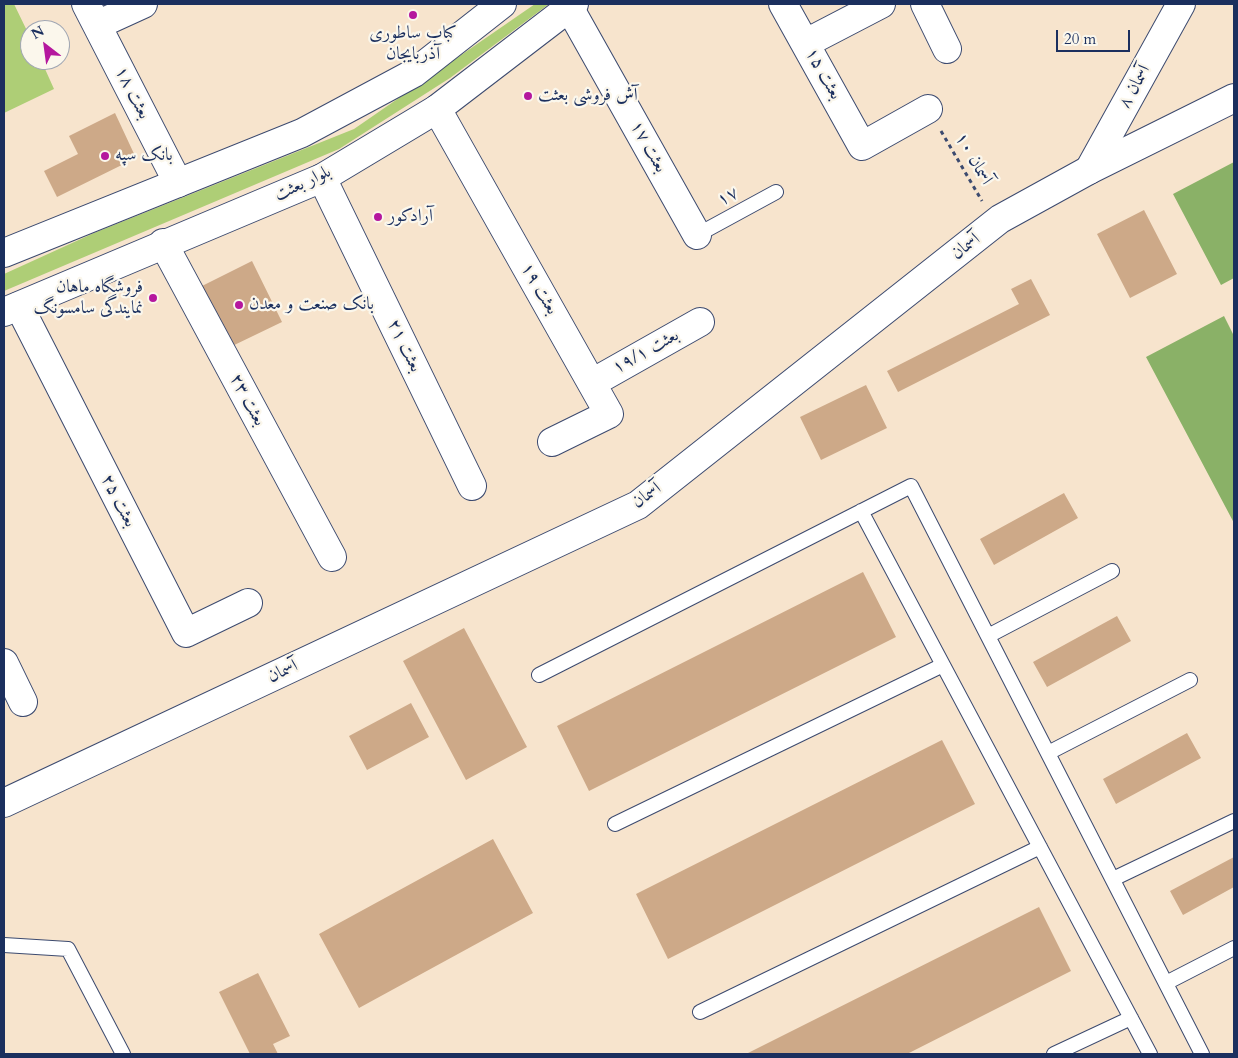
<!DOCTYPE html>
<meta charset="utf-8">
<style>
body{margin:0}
#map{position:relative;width:1238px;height:1058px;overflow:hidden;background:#f7e4cd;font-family:Cardo,serif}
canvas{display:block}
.frame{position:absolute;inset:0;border:5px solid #1b2f5e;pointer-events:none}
.north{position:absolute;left:20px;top:20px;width:50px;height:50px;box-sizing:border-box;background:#fbf7ec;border:1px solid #a1a7b3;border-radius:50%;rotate:330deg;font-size:14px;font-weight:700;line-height:20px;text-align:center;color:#1b2f5e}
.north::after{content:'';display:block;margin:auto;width:18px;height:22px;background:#b5179e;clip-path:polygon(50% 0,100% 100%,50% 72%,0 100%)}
.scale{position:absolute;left:1056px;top:30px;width:74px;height:22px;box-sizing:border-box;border:2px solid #1b2f5e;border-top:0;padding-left:6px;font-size:15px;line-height:18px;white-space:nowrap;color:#1b2f5e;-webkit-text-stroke:4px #fbf7ec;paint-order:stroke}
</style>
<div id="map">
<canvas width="1238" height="1058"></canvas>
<div class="frame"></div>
<div class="north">N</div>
<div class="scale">20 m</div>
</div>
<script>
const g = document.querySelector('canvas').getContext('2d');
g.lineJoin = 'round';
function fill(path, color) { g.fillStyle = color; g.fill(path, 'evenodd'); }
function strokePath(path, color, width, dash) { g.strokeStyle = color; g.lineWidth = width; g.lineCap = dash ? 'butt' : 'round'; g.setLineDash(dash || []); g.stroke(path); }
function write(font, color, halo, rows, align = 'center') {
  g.font = font + ' Cardo,Amiri,serif'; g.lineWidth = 4.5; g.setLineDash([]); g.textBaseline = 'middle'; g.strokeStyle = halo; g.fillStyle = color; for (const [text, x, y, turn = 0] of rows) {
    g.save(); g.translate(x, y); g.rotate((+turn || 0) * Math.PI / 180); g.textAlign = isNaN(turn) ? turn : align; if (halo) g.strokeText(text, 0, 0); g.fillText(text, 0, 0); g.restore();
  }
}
fill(new Path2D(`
 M4,4H14L30,37V60H41L54,89L4,113Z
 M535,4H549L450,78L339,149L4,291V274L94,233L354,129Z`), '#aece76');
fill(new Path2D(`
 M1234,162V278L1221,285L1173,194Z
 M1224,316L1234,336V523L1146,357Z`), '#8ab167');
fill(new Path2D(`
 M115,113L136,158L57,197L44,171L78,154L69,136Z
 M1144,210L1177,274L1130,298L1097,234Z
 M252,261L282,322L226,349L196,289Z
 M1031,279L1050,315L898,392L887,371L1019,304L1011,289Z
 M866,385L887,428L821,460L800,417Z
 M1064,493L1078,518L994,565L980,539Z
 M863,572L896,637L589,791L557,726Z
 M1117,616L1131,641L1047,687L1033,662Z
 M464,628L527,747L466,780L403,661Z
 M411,703L429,737L367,770L349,736Z
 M1187,733L1201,758L1116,804L1103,779Z
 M942,740L975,804L668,959L636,894Z
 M493,839L533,913L359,1008L319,934Z
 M1234,857V887L1183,915L1170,891Z
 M1039,907L1071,971L907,1054H746Z
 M258,973L290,1036L273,1044L278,1054H250L219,992Z`), '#cda988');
const service = new Path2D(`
 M697,235L776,192
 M861,511L1150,1054
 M988,636L1112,571
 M539,675L911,486L1202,1054
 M1048,753L1190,680
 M615,824L943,665
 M1113,879L1234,821
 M4,945L68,949L123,1054
 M1166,983L1234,948
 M700,1012L1040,847
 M1054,1054L1131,1018`);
const minor = new Path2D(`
 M86,4L178,183
 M783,4L862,146L928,109
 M925,4L947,49
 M569,7L697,235
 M97,25L143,4
 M806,43L881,4
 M437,109L609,414L552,442
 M1089,170L1181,4
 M322,178L472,486
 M163,243L332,557
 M19,306L186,633L248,603
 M592,383L700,322
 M4,663L23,702`);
const tertiary = new Path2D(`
 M4,803L638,505L1000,219L1089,170L1234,98`);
const secondary = new Path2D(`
 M4,253L302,133L414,73L502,4
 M4,312L322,178L437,109L574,4`);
strokePath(service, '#3c4a6f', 16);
strokePath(minor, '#3c4a6f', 30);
strokePath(tertiary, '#3c4a6f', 30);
strokePath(secondary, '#3c4a6f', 30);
strokePath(new Path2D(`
 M941,131L982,201`), '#3c4a6f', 3, [4, 4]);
strokePath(service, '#fff', 14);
strokePath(minor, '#fff', 28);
strokePath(tertiary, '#fff', 28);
strokePath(secondary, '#fff', 28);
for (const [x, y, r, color] of [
 [413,15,5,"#b5179e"],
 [528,96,5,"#b5179e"],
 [105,156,5,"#b5179e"],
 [378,217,5,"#b5179e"],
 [153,298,5,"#b5179e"],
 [239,305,5,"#b5179e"]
]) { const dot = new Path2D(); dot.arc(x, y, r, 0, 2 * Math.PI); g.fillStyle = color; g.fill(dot); strokePath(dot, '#fbf7ec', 2); }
write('18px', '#1b2f5e', '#fbf7ec', [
 ["کباب ساطوری",413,34,"center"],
 ["آذربایجان",413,55,"center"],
 ["آش فروشی بعثت",538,96],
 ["بانک سپه",115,156],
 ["آرادکور",388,217],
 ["فروشگاه ماهان",143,288,"right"],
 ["نمایندگی سامسونگ",143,309,"right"],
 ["بانک صنعت و معدن",249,305]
], 'left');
write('18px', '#1b2f5e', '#fbf7ec', [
 ["بعثت ۱۵",823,74,61],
 ["۸ آسمان",1135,87,-61],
 ["بعثت ۱۸",132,93,63],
 ["بعثت ۱۷",648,147,61],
 ["۱۰ آسمان",973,159,60],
 ["بلوار بعثت",303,184,-25],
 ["۱۷",728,197,-28],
 ["آسمان",966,247,-38],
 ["بعثت ۱۹",539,289,60],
 ["۲۱ بعثت",404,346,64],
 ["۱۹/۱ بعثت",646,352,-29],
 ["۲۳ بعثت",247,400,62],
 ["آسمان",647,496,-35],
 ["۲۵ بعثت",118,501,63],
 ["آسمان",283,672,-25]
]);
</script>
